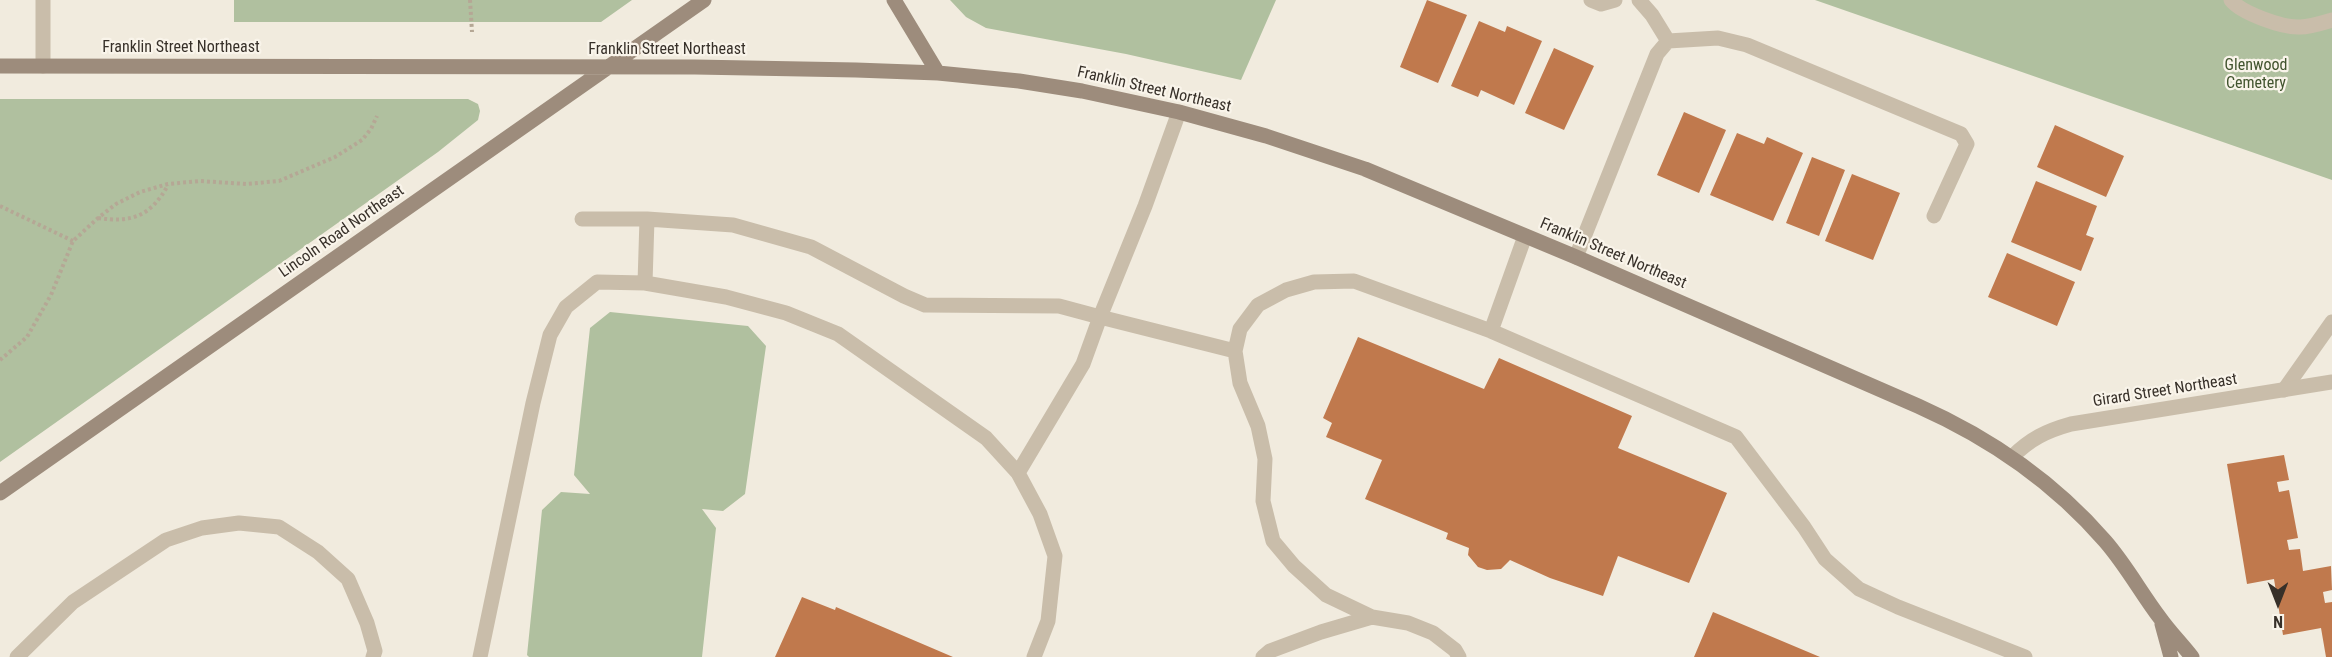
<!DOCTYPE html>
<style>
body{margin:0}
#map{position:relative;width:2332px;height:657px;overflow:hidden;background:#f1ebde;font-family:"Roboto Condensed",sans-serif}
canvas{display:block}
.north{position:absolute;left:2248px;top:573px;width:60px;height:60px;-webkit-text-stroke:4px #f9f4ea;paint-order:stroke;rotate:180deg;font-size:16px;font-weight:700;line-height:24px;text-align:center;color:#373029}
.north::after{content:'';display:block;margin:auto;width:21px;height:27px;background:#373029;clip-path:polygon(50% 0,100% 100%,50% 72%,0 100%)}
</style>
<div id="map">
<canvas width="2332" height="657"></canvas>
<div class="north">N</div>
</div>
<script>
const g = document.querySelector('canvas').getContext('2d');
g.lineJoin = 'round';
function fill(path, color) { g.fillStyle = color; g.fill(path, 'evenodd'); }
function strokePath(path, color, width, dash) { g.strokeStyle = color; g.lineWidth = width; g.lineCap = dash ? 'butt' : 'round'; g.setLineDash(dash || []); g.stroke(path); }
function write(font, color, halo, rows, align = 'center') {
  g.font = font + ' "Roboto Condensed",sans-serif'; g.lineWidth = 4.5; g.setLineDash([]); g.textBaseline = 'middle'; g.strokeStyle = halo; g.fillStyle = color; for (const [text, x, y, turn = 0] of rows) {
    g.save(); g.translate(x, y); g.rotate((+turn || 0) * Math.PI / 180); g.textAlign = isNaN(turn) ? turn : align; if (halo) g.strokeText(text, 0, 0); g.fillText(text, 0, 0); g.restore();
  }
}
fill(new Path2D(`
 M234,0H632L601,22H234Z
 M950,0H1276L1241,80L1126,54L986,28L966,17Z
 M1815,0H2332V180Z
 M0,99H468L478,104L480,111L478,120L438,152L0,462Z
 M610,312L748,326L766,346L745,494L723,511L702,509L716,528L702,657H529L527,655L542,510L561,492L590,494L574,475L590,328Z`), '#b0c09f');
fill(new Path2D(`
 M1427,0L1467,15L1438,83L1400,67Z
 M1479,21L1505,32L1507,26L1542,41L1514,105L1481,90L1478,97L1451,86Z
 M1554,48L1594,66L1564,130L1525,113Z
 M1684,112L1726,130L1699,193L1657,175Z
 M2055,125L2124,156L2106,197L2037,167Z
 M1737,133L1764,144L1767,137L1803,153L1773,221L1710,195Z
 M1812,157L1845,170L1819,236L1786,223Z
 M1852,174L1900,193L1873,260L1825,241Z
 M2036,181L2097,206L2086,235L2094,238L2081,271L2011,242Z
 M2007,253L2075,282L2057,326L1988,297Z
 M1358,337L1484,389L1499,358L1632,416L1618,448L1727,493L1689,583L1618,556L1603,596L1550,578L1510,560L1501,569L1487,570L1478,567L1468,555L1469,548L1446,539L1448,533L1365,499L1382,460L1326,437L1332,423L1323,418Z
 M2284,455L2289,480L2277,482L2279,492L2289,490L2298,538L2287,540L2289,550L2300,549L2303,571L2331,566L2332,590L2323,592L2325,603L2332,602V657H2326L2321,628L2283,635L2274,579L2247,584L2227,464Z
 M802,597L835,610L836,607L953,657H775Z
 M1713,612L1820,657H1694Z`), '#c0794d');
strokePath(new Path2D(`
 M470,0L472,32
 M0,206L73,241
 M98,218C132,223 151,216 168,185
 M0,360L27,337L51,295L73,241L98,218L116,204L140,192L168,184L200,181L246,184L279,181L335,157L362,140L371,129L377,116`), '#b5a795', 4, [3, 3]);
strokePath(new Path2D(`
 M43,0V66
 M1591,0L1601,4L1615,0
 M1639,0L1652,15L1668,41
 M2231,0C2241,13 2283,28 2300,27C2310,27 2322,23 2332,20
 M1179,112L1145,206L1100,317L1235,351
 M582,219H647L733,225L811,247L904,296L925,305L1059,306L1100,317L1083,364L1018,473L986,438L838,334L786,313L726,297L645,283L647,219
 M1576,257L1657,54L1668,41L1718,38L1747,45L1961,134L1967,144L1934,216
 M1491,331L1736,437L1804,527L1825,559L1859,589L1898,607L2025,657
 M2284,390L2332,322
 M1018,473L1040,514L1055,556L1048,621L1034,657
 M17,657L73,602L166,540L202,528L239,523L279,527L318,552L348,579L367,623L375,651L373,657
 M480,657L533,403L550,335L566,307L597,282L645,283
 M1263,657L1270,651L1321,632L1372,617
 M1459,657L1455,650L1433,633L1408,623L1372,617L1326,595L1294,566L1273,541L1263,501L1265,459L1258,426L1240,383L1235,351L1240,329L1258,305L1286,290L1314,282L1354,281L1491,331L1525,236`), '#c9bdaa', 15);
strokePath(new Path2D(`
 M2012,457C2030,439 2046,431 2071,424L2332,382`), '#c9bdaa', 15);
strokePath(new Path2D(`
 M894,0L938,73
 M0,66L695,67L856,70L938,73L1019,81L1082,91L1179,112L1266,136L1365,169L1576,257L1918,406C1990,438 2053,481 2105,541C2126,565 2141,593 2160,618C2170,632 2182,644 2192,657
 M0,493L704,0
 M2162,624L2171,657`), '#9d8c7c', 15);
write('16px', '#373029', '#f9f4ea', [
 ["Franklin Street Northeast",181,48],
 ["Franklin Street Northeast",667,50],
 ["Franklin Street Northeast",1154,90,13],
 ["Lincoln Road Northeast",342,232,-35],
 ["Franklin Street Northeast",1613,254,23],
 ["Girard Street Northeast",2165,391,-9]
]);
write('16px', '#41542e', '#f9f4ea', [
 ["Glenwood",2256,66],
 ["Cemetery",2256,84]
]);
</script>
